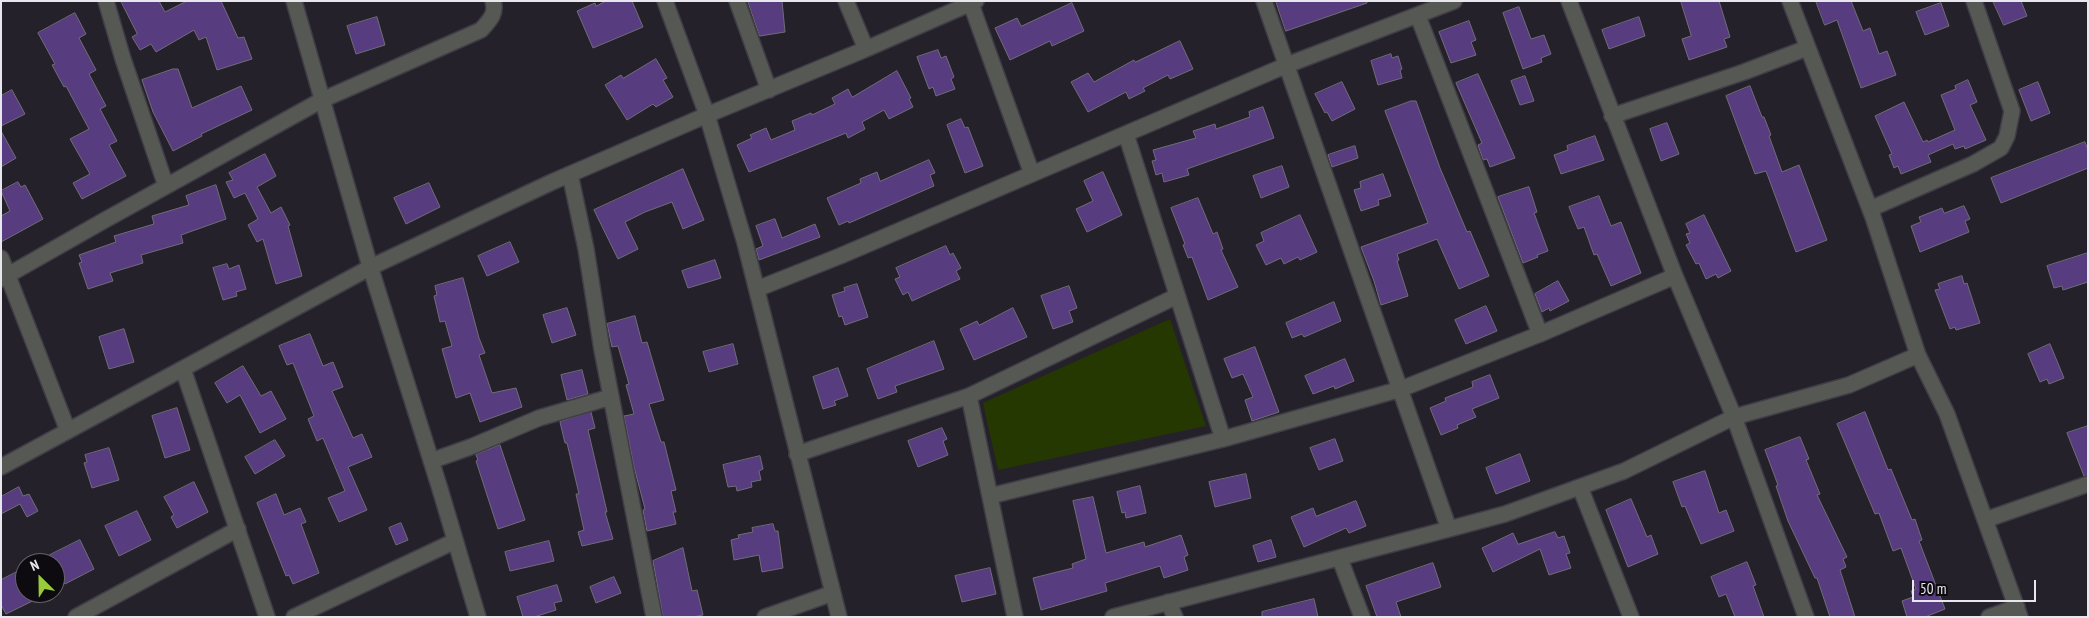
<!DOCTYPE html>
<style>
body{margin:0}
#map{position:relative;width:2089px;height:618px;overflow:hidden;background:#24212b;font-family:"PT Sans Narrow",sans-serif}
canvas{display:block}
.frame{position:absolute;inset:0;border:2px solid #e9e7ee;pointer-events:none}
.north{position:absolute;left:15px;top:553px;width:50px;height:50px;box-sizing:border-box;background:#0d0b10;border:1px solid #656369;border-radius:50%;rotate:337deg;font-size:14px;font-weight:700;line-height:20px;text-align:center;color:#e9e7ee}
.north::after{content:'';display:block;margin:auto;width:18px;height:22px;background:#98cb37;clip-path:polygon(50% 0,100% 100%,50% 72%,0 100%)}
.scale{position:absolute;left:1912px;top:580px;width:124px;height:22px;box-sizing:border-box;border:2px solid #e9e7ee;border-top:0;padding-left:6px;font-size:15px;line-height:18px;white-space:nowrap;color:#e9e7ee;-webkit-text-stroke:4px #0d0b10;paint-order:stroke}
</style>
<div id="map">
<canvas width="2089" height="618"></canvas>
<div class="frame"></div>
<div class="north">N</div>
<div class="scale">50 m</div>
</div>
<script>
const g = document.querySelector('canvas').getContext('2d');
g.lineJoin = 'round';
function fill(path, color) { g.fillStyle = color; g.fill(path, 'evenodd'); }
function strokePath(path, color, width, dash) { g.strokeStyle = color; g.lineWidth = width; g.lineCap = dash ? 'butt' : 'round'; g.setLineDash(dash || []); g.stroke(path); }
fill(new Path2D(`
 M1170,319L1206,426L998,470L983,403Z`), '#263801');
const building = new Path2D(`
 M121,1H159L165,12L187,1H221L238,38L244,37L252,59L217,70L206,37L199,40L194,30L156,52L151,44L140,50L132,37L137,34Z
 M606,1H632L643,27L593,48L577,11L595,3L596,6Z
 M748,1H782L785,32L760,36Z
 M1276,1H1367V3L1286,31Z
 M1681,1H1719L1730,37L1724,39L1727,47L1689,60L1682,39L1691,36Z
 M1816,1H1851L1863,31L1870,28L1879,54L1887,51L1896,75L1861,88L1837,20L1825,25Z
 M1993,1H2021L2027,16L2004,25Z
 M1072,3L1084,31L1052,46L1050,41L1010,60L995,28L1017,18L1021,26Z
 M1941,3L1949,26L1925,35L1916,12Z
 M1519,7L1531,39L1544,35L1551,54L1541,58L1542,62L1523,69L1503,13Z
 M75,13L86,34L79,38L96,70L89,74L106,106L100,109L117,141L109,145L126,176L82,199L73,183L90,174L70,139L89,129L66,86L64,87L52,65L55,64L38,33Z
 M377,17L385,45L356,54L347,26Z
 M1639,17L1645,36L1609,49L1602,30Z
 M1469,21L1476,40L1471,42L1476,55L1451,63L1439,32Z
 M1180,41L1193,69L1170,79L1168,75L1143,88L1145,91L1129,99L1126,92L1088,112L1071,82L1088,73L1094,82L1134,60L1135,62Z
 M938,50L941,58L946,56L954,77L951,79L955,89L936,96L933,87L929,89L917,57Z
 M1391,54L1392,58L1398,56L1402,69L1400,70L1402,78L1378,85L1371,61Z
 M656,59L667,78L663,80L673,97L656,107L653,104L627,120L605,85L621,75L623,78Z
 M173,69H178L192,108L241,86L252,110L201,134L202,136L173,151L153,112L142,80Z
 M897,71L911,98L909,99L913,107L889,119L884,110L862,122L865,129L848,138L846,133L749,172L737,145L752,138L750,135L766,128L771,140L795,130L792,121L811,113L812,115L835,104L832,98L848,89L852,97Z
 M1478,74L1515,158L1490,167L1487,159L1483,160L1478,145L1482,143L1456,83Z
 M1525,76L1534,101L1520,105L1511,81Z
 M1968,80L1977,102L1970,105L1986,140L1965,149L1964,146L1955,149L1953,144L1928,155L1931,162L1901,174L1898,166L1894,168L1889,155L1892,154L1875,116L1904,102L1923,142L1927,140L1928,142L1955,130L1941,95L1956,89L1955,86Z
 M1342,82L1355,109L1332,121L1327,112L1325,113L1315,94Z
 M2038,82L2050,113L2031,121L2019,90Z
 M1750,86L1762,117H1764L1771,135L1769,136L1782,172L1799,165L1827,240L1796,252L1766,171L1755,174L1726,96Z
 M12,90L25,114L1,126V96Z
 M1411,101H1416L1440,168L1467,232L1470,231L1489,276L1459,289L1437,239L1397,254L1399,260L1397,261L1408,296L1381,305L1374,281L1361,247L1428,223L1385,111Z
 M1263,107L1274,138L1187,169L1189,175L1164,182L1162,173L1156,175L1152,161L1156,160L1153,150L1196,138L1193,131L1215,124L1216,129L1250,117L1249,112Z
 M961,119L965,128L968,127L983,166L965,173L947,125Z
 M1667,123L1679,154L1661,161L1650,129Z
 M1,131L16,158L1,167Z
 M1595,136L1604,160L1561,174L1554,155L1568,150L1567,146Z
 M2085,142L2088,150V168L2001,203L1991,178Z
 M1355,146L1358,158L1332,167L1328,155Z
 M265,154L276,176L257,187L271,213L281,207L290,225L288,226L302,276L276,284L263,239L257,242L248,225L258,219L245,193L234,198L226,182L233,180L229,173Z
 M929,160L935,173L930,175L934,186L849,223L848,221L839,225L827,198L861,183L860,179L877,172L880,181Z
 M1282,166L1289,187L1261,198L1253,176Z
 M683,169L704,220L683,229L672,202L645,212L625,222L638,249L618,259L594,210Z
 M1103,172L1122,215L1087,232L1076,209L1093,201L1084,181Z
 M1383,174L1391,196L1378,200L1379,205L1361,211L1354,190L1361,188L1360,182Z
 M18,182L21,187L25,185L43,219L1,242V216L10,211L1,191Z
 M429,183L440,207L406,224L394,198Z
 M216,185L226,219L181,235L183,243L141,255L143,263L110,273L113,281L88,289L79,263L82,262L79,255L116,242L114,236L154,224L152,216L189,205L186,196Z
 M1529,187L1537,212L1534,213L1548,251L1537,255L1538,257L1523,263L1498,197Z
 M1599,196L1611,226L1621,222L1641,273L1611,286L1597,254L1594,255L1584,227L1578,229L1569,207Z
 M1198,198L1213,234L1217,232L1223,249L1221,250L1238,287L1208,300L1192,257L1188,258L1183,245L1185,244L1171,208Z
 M1964,206L1970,219L1965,221L1969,232L1920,252L1911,226L1921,222L1919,217L1942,208L1944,213Z
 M1300,215L1317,252L1300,260L1298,257L1284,264L1281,258L1266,265L1256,245L1264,241L1261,233Z
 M1704,215L1731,271L1718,278L1716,274L1706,279L1699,263L1696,264L1686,245L1690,243L1686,234L1690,233L1686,224Z
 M775,219L782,238L815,224L820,237L759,260L756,249L763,246L756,226Z
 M510,242L519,262L487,276L478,256Z
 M946,246L950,255L953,253L961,268L956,271L960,279L912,301L908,292L903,295L895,279L900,277L896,268Z
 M2088,253V282L2063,290L2062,286L2054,288L2047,266Z
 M715,260L721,278L688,288L682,271Z
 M227,264L229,269L239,265L246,289L236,292L237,296L223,300L213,268Z
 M1962,276L1964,284L1967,283L1980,323L1956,330L1955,327L1950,329L1935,290L1940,289L1938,284Z
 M463,278L479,338L485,353L479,355L492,393L516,388L522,407L480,422L470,393L456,398L442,349L452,346L445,321L440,322L434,296L437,295L435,286Z
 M1558,281L1569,301L1550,311L1549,308L1542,312L1535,294Z
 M857,284L868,317L845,325L842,316L839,317L832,295L845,291L844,288Z
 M1069,286L1077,308L1069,311L1073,322L1053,329L1041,296Z
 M1334,302L1341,321L1304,337L1302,334L1292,338L1286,323Z
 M1486,306L1497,331L1466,344L1455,320Z
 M567,308L576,335L552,343L543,315Z
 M1013,308L1027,337L974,360L960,329L977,321L979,325Z
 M635,316L642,343L647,342L664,400L649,404L661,442H664L676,490L671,491L676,512H673L676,524L647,531L643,510L645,509L634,467L624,416L634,414L626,385L629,384L618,346L612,347L607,324Z
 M124,329L134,362L109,369L99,337Z
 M310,334L323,366L333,362L343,387L332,391L353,438L362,434L372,457L348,467L367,510L339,522L328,498L345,491L323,438L317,441L308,419L314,416L293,363L287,365L279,346Z
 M934,341L944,369L895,386L897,392L878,399L867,369Z
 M733,344L738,364L709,372L703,352Z
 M2050,344L2064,378L2049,384L2047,379L2040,382L2028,354Z
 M1255,347L1279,412L1252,421L1245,400L1253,397L1243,374L1232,378L1224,359Z
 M1345,359L1354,381L1335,389L1334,386L1313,394L1305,376Z
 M243,366L261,396L271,391L286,419L260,433L240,395L227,403L215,383Z
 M838,368L848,396L834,401L836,405L823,409L813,377Z
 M582,370L588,394L567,400L561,375Z
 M1490,375L1499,398L1472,409L1476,417L1457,425L1458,428L1441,435L1430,408L1446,401L1445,398L1473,387L1472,382Z
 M177,408L190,450L165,458L152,416Z
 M591,412L595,428L588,430L607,512H605L613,539L582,546L578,532L584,530L576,494H579L567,443H565L560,422Z
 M1865,412L1888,470L1891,469L1912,520L1915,519L1922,540L1919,541L1945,609L1925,617H1907L1902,601L1913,597L1911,591L1916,589L1901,548L1893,551L1879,513L1875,514L1837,424Z
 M2088,426V475L2084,476L2067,433Z
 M942,428L947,439L943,441L948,455L918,467L908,441Z
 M1800,437L1809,459L1806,460L1820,494L1817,495L1847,557L1843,559L1846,567L1840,570L1855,617H1830L1817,578H1815L1788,521L1776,486L1778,485L1765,450Z
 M1335,439L1343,461L1319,470L1310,448Z
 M275,440L285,456L255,474L245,457Z
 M500,445L525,520L498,529L476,461L478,460L476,455Z
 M109,448L119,480L92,488L84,463L87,462L85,455Z
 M1520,454L1530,481L1496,494L1486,468Z
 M760,456L763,469L759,471L761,480L751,482L752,487L737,491L736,486L728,487L723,465Z
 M1705,471L1719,513L1726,510L1734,531L1701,544L1685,506L1682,507L1673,482Z
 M1246,474L1251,498L1215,507L1209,482Z
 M194,482L208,512L177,528L171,517L174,515L164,497Z
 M1140,486L1146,513L1126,518L1125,512L1122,513L1117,492Z
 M19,487L23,496L29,494L38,511L27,517L20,504L1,514V497Z
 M276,494L284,515L300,508L306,522L301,524L319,573L293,584L289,575L286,576L257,503Z
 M1093,497L1106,553L1144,542L1145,547L1181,535L1188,555L1184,557L1188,570L1164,578L1160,566L1105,583L1107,591L1041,610L1033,578L1073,568L1072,564L1086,559L1073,501Z
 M1631,499L1647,537L1651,535L1658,554L1628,567L1606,510Z
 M1356,501L1366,526L1349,533L1346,528L1304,547L1291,517L1313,508L1316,516Z
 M137,511L151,540L119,556L105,526Z
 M401,523L408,540L396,545L389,528Z
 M773,524L775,531H778L783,568L762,572L759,555L734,560L731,540L739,538L738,535L753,532L752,528Z
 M1555,532L1558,538L1564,536L1570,553L1566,554L1571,568L1549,575L1540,549L1493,572L1482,548L1513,533L1518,544Z
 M80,540L94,569L65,584L50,555Z
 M1271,540L1276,557L1258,562L1253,546Z
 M549,541L554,561L510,571L505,552Z
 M683,548L692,591L697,590L703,615L693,617H663L653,561Z
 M1747,562L1756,585L1753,586L1764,617H1735L1726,594L1719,597L1711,577Z
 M1433,563L1441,587L1396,602L1401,617H1377L1366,586Z
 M25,568V593H49L6,614L1,605V580Z
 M990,568L996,594L962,602L955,576Z
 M614,577L621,593L596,603L590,587Z
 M557,585L562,601L554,603L556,610L534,617H523L517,597Z
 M1314,599L1318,617H1262V612Z`);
fill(building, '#583c80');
strokePath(building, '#706c78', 1);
const minor = new Path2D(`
 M106,1L123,59L166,186
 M294,1L369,263L440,489L478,617
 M737,1L769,90
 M846,1L866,49L976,1
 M1264,1L1449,529L1505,514L1624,471L1734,417L1849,385L1918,355
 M1790,1L1873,217L1918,355L1947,414L2020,617
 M971,4L1032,174
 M1418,16L1540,334
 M1612,116L1744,72L1807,48
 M1126,134L1223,439
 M570,174L586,249L602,350L654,617
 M1870,209L1973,164L2001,148L2007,136L2012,111L1974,1
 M1,258L68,431
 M1675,276L1734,417L1806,617
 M1,279L105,220L322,100L481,30C489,21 497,14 493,1
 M757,289L840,256L1287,65L1454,1
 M183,369L267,617
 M969,396L1015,617
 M797,454L969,396L1177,296
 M431,461L473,446L539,418L611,397
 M1,467L371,267L552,182L707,115L665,1
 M1580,487L1631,617
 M990,496L1223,439L1401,389L1540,334L1675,276L1569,1
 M1985,520L2088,484
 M1340,559L1362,617
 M1168,602L1175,617
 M76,617L238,529
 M294,617L455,541
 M765,617L833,593
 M839,617L745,243L707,115L866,49
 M1113,617L1449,529
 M1989,617L2017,607`);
strokePath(minor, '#403d46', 18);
strokePath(minor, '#565853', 15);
</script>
